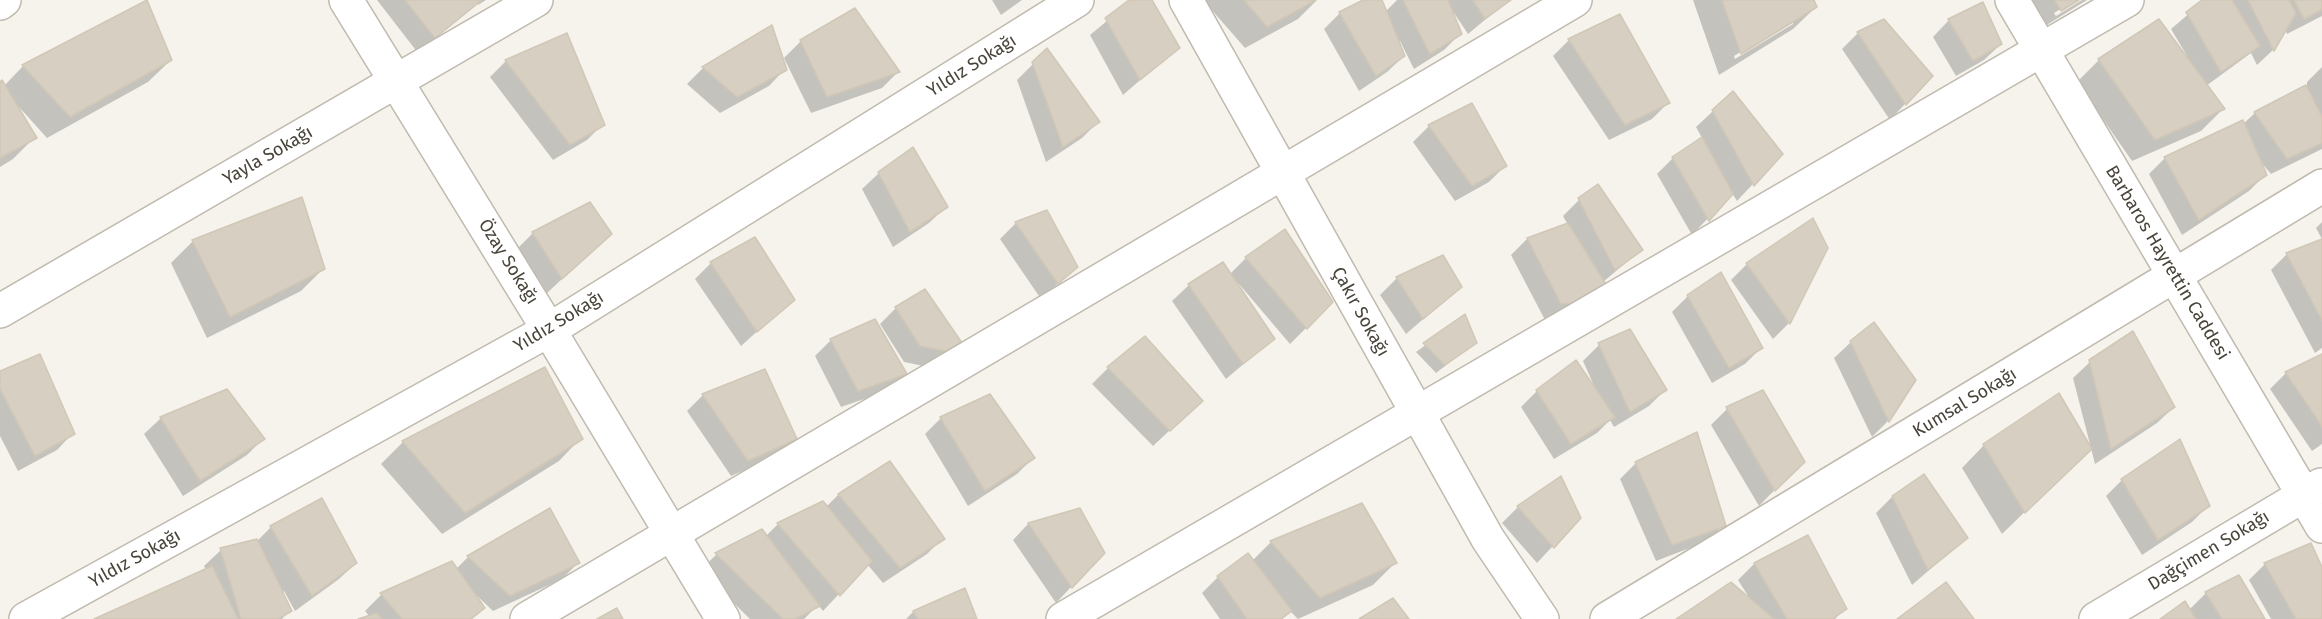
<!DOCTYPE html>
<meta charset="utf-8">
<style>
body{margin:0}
canvas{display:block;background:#f5f3ec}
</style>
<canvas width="2322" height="619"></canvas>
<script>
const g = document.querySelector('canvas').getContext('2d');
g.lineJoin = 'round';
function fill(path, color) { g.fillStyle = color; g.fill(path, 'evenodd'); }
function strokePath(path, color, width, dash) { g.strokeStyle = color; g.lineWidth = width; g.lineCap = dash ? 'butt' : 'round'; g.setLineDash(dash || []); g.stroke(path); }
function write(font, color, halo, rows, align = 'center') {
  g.font = font + ' "Fira Sans",sans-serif'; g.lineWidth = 5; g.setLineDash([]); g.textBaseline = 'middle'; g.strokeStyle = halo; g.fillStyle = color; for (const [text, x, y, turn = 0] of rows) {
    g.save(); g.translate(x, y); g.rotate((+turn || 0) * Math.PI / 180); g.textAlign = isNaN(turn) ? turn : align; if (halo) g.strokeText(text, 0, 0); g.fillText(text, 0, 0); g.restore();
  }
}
fill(new Path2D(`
 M377,0H486L478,5L477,3L418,53Z
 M992,0H1022L1001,15Z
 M1132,0H1151L1178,47L1123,95L1090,35Z
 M1203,0H1317L1298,19L1245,48Z
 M1366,0H1380L1385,12L1397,0H1509L1468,34L1448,4L1460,34L1444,50L1414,69L1400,41L1398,42L1404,56L1387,72L1359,91L1324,29L1340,13Z
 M1693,0H1813L1816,7L1793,29L1719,75ZM1793,20V24L1735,59L1734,56Z
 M2031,0H2076L2054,13L2056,16L2082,0H2087L2045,26Z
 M2205,0H2322V16L2287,34L2285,29L2273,50L2257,65L2251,53L2206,86L2223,109L2201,131L2132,161L2077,82L2099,60L2185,57L2187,56L2171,29Z
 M1949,20L2001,44L1984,60L1956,76L1933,37Z
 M771,28L785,69L769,86L720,113L687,84L703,68Z
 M1858,33L1931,76L1890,120L1842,49Z
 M566,35L603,124L587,140L553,160L490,77L506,61Z
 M1569,40L1668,103L1652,119L1609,140L1553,56Z
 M801,41L898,72L882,88L811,113L784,58Z
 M1047,50L1098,122L1082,138L1046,162L1017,80Z
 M171,60L148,82L47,138L19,107L35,137L13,159L0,167V83L4,86L23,66Z
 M2322,67V149L2271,174L2260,161L2265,175L2249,191L2182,235L2149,174L2165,158L2243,124L2255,113L2307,86V82Z
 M1471,105L1505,166L1489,182L1455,201L1413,142L1429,126Z
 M1713,111L1781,154L1737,201L1732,193L1692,235L1657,174L1673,158L1702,138L1696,127Z
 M912,150L946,207L929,223L893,247L862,189L879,173Z
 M1579,200L1641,250L1603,282L1613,299L1545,320L1511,255L1527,239L1568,225L1563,216Z
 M2322,222V239L2316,228Z
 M1016,223L1076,267L1041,299L1000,239Z
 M1285,231L1306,328L1290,344L1239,284L1237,286L1273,339L1226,379L1172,301L1189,285L1222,264L1229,275L1246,258Z
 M533,233L610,234L546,294L517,249Z
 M754,239L793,299L741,346L695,279L711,263Z
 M193,241L323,269L301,291L207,338L171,263Z
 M2322,241V348L2315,353L2271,270L2287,254Z
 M1826,248L1789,323L1773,339L1731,280L1747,264Z
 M1442,257L1460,287L1406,334L1380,295L1396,279Z
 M1688,296L1761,348L1745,364L1712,383L1672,312Z
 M896,308L969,356L953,372L904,362L880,324Z
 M1464,317L1475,343L1436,373L1416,352Z
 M1629,331L1665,390L1649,406L1614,427L1610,420L1597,433L1554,459L1521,407L1537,391L1595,388L1583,361L1599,345Z
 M831,340L906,374L890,390L841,407L815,356Z
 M1851,342L1914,380L1888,421L1872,437L1834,358Z
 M2322,355V444L2312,451L2270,389L2286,373Z
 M2090,362L2174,407L2157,423L2095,464L2073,378Z
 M1108,368L1184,417L1153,446L1092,384Z
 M544,369L581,438L559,461L442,534L381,464L403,442Z
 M0,372L73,433L57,450L18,471L0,436Z
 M1763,392L1803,461L1759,506L1711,425L1727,409Z
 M703,395L796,438L779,455L731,476L687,411Z
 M2059,395L2067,471L2002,534L1962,468L1984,445Z
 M161,418L263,439L247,455L183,496L144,434Z
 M941,418L1033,458L1017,474L968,506L925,434Z
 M889,463L943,538L927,554L883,583L867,564L823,611L818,605L804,619H750L700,570L716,555L762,531L766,536L778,524L826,507L838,495Z
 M1636,463L1724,525L1708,541L1656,561L1620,479Z
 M1923,476L1966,538L1912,585L1876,513L1892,497Z
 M1560,479L1579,518L1537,563L1502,523L1518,507Z
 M2122,480L2208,506L2192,522L2142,555L2106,496Z
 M322,501L356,563L339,579L295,611L284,591L282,593L290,610L282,619H97L206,570L204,566L221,550L257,541L271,527Z
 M1362,505L1395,563L1373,585L1298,619L1290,611L1282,619H1220L1202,593L1218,577L1252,561L1271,542Z
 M1079,510L1103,553L1056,603L1013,540L1028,524Z
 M1807,537L1845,608L1835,619H1679L1750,599L1738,580L1754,564Z
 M468,557L578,563L562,579L493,611L475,594L483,608L472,619H363L370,617L365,611L381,595L452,563L456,569Z
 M2265,564L2322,571V619H2271L2249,580Z
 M2239,577L2263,619H2163L2189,610L2206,593Z
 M964,590L975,619H906L913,612Z`), '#0003');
const building = new Path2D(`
 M147,0L172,60L70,117L22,65Z
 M405,0H482L435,38Z
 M1129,0H1152L1180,48L1140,80L1105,18Z
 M1244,0H1316L1267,27Z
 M1363,0H1382L1405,56L1376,76L1339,12Z
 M1403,0H1448L1462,34L1430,54Z
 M1473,0H1511L1485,19Z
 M1722,0H1814L1817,7L1741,54Z
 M2055,0H2079L2061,11Z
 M2202,0H2232L2260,46L2221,72L2186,12Z
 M2248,0H2289L2296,13L2274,51Z
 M2294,0H2322V10L2304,19Z
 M1983,2L2002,44L1973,61L1948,19Z
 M855,8L900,72L827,97L800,40Z
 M1620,14L1670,103L1625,125L1568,39Z
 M1884,19L1933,76L1906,105L1857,32Z
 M2159,19L2225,109L2155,140L2098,59Z
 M772,25L787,70L737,97L702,67Z
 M567,33L605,125L570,145L505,60Z
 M1047,48L1100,122L1063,147L1032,62Z
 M2,80L37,138L0,158V82Z
 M2306,85L2322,117V143L2287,159L2254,112Z
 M1733,91L1783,154L1754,186L1712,110Z
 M1472,103L1507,166L1472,186L1428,125Z
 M2243,120L2267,175L2199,220L2164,157Z
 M1702,137L1733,194L1709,221L1672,157Z
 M913,147L948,207L910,232L878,172Z
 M1598,184L1643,250L1615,270L1578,198Z
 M302,197L325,269L230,317L192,240Z
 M590,202L612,234L562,279L532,232Z
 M1047,210L1078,267L1058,284L1015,222Z
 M1813,218L1828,248L1790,324L1746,263Z
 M1568,223L1615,299L1561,304L1527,238Z
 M1285,229L1333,302L1307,329L1245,257Z
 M755,237L795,300L757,332L710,262Z
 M2322,239V320L2286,253Z
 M1443,255L1462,287L1423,319L1396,277Z
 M1223,262L1275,339L1243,364L1188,284Z
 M1721,272L1763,348L1729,368L1687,295Z
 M925,289L971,356L920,346L895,307Z
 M1465,314L1477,343L1445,365L1423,343Z
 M875,319L907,374L858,391L830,339Z
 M1874,322L1916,380L1889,422L1850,341Z
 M1630,329L1667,390L1630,412L1598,343Z
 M2133,331L2175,407L2111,449L2089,360Z
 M1145,336L1203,401L1170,431L1107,367Z
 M40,354L75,434L35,456L0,389V371Z
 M2322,354V426L2285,372Z
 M1576,360L1615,417L1571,444L1536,390Z
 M545,367L583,439L465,513L402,441Z
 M765,369L797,439L748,461L702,394Z
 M227,389L265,439L200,481L160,417Z
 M1763,390L1805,462L1775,491L1726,407Z
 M2059,393L2092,449L2025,513L1983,444Z
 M990,394L1035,458L985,491L940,417Z
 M1697,432L1726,526L1672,545L1635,462Z
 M2180,439L2210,506L2158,540L2121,479Z
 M890,461L945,539L900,568L838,494Z
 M1924,474L1968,538L1928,570L1892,496Z
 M1561,476L1581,518L1554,548L1517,506Z
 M322,498L357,563L312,596L270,526Z
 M823,501L872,561L840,596L777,523Z
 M1362,503L1397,563L1320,598L1270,541Z
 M550,508L580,563L510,596L467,556Z
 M1080,508L1105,553L1072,588L1028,523Z
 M762,529L820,606L795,619H783L715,553Z
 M1808,535L1847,609L1832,619H1787L1754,563Z
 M257,539L292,611L278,619H241L220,548Z
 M2311,543L2322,567V619H2296L2264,563Z
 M1248,553L1292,611L1281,619H1247L1217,576Z
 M452,561L485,608L471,619H402L380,593Z
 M212,566L238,619H94Z
 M2239,575L2265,619H2222L2205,592Z
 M1731,582L1774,619H1676Z
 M1946,582L1974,619H1897Z
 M965,588L977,619H918L913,611Z
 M1393,598L1409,619H1359Z
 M2185,601L2196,619H2160Z
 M617,608L623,619H597Z
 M377,613L382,619H358Z`);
fill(building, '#d6cfc2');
strokePath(building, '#d1c7b6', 1.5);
const minor = new Path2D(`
 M346,0L549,330L723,619
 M1186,0L1488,539L1542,619
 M2012,0L2322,526
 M0,3L4,0
 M0,311L536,0
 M26,619L549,330L1077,0
 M527,619L1575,0
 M1063,619L2127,0
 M1607,619L2322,186
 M2096,619L2321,485`);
strokePath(minor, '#c0baaf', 36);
strokePath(minor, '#fff', 33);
write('18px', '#49443a', '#fff', [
 ["Yıldız Sokağı",972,66,-32],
 ["Yayla Sokağı",268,156,-30],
 ["Özay Sokağı",508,262,58],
 ["Barbaros Hayrettin Caddesi",2167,263,59],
 ["Çakır Sokağı",1360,312,61],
 ["Yıldız Sokağı",559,322,-31],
 ["Kumsal Sokağı",1965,403,-31],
 ["Dağçimen Sokağı",2209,551,-31],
 ["Yıldız Sokağı",135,559,-29]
]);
</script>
